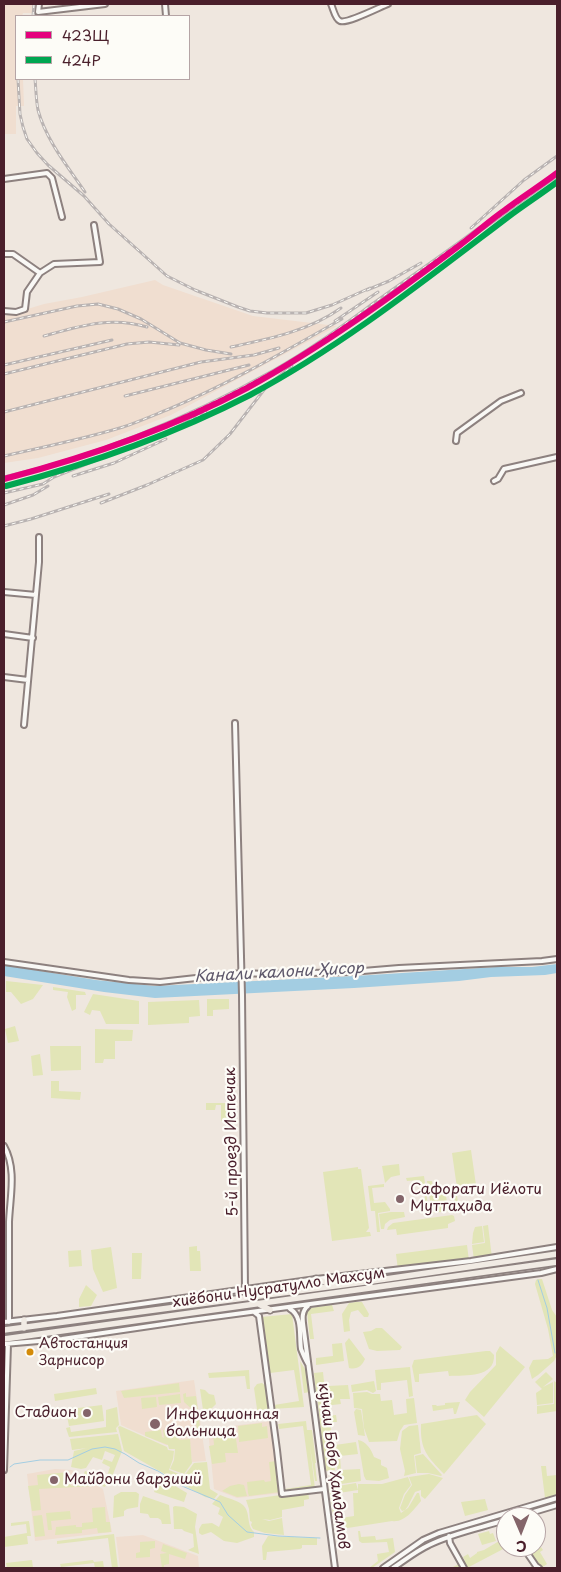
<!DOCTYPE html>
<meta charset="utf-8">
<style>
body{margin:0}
#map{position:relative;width:561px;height:1572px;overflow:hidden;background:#efe7df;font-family:"Playpen Sans",sans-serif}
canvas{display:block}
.frame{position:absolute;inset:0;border:5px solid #4a1f2b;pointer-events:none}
.legend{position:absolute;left:15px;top:15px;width:175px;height:65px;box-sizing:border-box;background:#fdfcf7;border:1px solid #b5a4a5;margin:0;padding:6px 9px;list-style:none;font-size:15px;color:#4a1f2b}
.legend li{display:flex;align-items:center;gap:10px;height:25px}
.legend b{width:25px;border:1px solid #b5a4a5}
.north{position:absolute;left:496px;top:1507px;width:50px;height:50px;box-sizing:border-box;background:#fdfcf7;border:1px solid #b5a4a5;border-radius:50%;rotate:179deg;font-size:14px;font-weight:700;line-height:20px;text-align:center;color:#4a1f2b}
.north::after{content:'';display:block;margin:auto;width:18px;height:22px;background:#84656a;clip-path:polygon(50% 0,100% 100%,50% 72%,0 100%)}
</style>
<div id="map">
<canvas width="561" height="1572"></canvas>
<div class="frame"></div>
<ul class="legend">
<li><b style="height:6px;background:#e5007d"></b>423Щ</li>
<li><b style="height:6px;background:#00a651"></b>424Р</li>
</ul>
<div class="north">С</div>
</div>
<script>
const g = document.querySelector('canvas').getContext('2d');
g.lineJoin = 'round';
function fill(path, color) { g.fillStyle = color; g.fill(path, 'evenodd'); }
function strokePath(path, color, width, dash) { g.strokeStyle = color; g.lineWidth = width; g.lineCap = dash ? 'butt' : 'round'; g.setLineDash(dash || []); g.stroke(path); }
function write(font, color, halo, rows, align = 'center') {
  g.font = font + ' "Playpen Sans",sans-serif'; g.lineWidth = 4.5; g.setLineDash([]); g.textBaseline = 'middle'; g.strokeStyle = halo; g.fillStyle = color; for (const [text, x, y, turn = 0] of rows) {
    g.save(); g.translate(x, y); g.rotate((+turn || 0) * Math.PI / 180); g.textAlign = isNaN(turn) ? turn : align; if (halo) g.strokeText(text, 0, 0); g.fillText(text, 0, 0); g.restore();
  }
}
fill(new Path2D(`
 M4,4H34V13H23L22,16H16V79H23L24,106H16V134H4Z
 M155,280L163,285L253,316L337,326L171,415L106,440L38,458L4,463V316L44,304L82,297Z
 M194,1380L206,1461L192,1462L190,1443L166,1445L121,1425L116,1391Z
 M271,1421L281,1493L237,1498L214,1489L208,1429Z
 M55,1469L72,1470L103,1489L112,1532L35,1541L27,1474Z
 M143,1535L198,1556L199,1568H120L116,1537Z`), '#f0ded0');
fill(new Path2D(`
 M6,981L43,985L33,999L21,1004L11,992H6Z
 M53,987L85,992L86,995H76V1009L72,1011L67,997L68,992L53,990Z
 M93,994L139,1001V1024H106L100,1011L92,1010L90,1015L84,1012Z
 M207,999H229V1009L213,1010V1016H207Z
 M199,1000L200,1016L189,1017V1023L148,1025V1002Z
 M15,1026L19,1041L8,1043L5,1029Z
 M95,1029L133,1030L132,1041H115V1059H104L103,1063H95Z
 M50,1046H81V1070L51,1071Z
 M40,1054L43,1075L33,1076L31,1056Z
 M51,1081H59V1091L81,1092L80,1100L51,1098Z
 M206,1103H229V1121H221V1105H216L215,1110H206Z
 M471,1150L476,1185L457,1188L452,1153Z
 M399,1164L400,1175L391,1177L385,1183L382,1166Z
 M358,1167V1169H361L369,1228L366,1232H370L371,1236L332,1241L323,1172Z
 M424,1176L428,1206L423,1207L422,1200L425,1199L424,1191H421L420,1180L407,1181L406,1178Z
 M427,1181H432L433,1191L445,1189L448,1209L455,1208L454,1196H457L459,1209L458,1210L432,1213Z
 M384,1184V1187L372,1188L374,1203L385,1202L390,1209V1211L378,1213L380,1232H377L375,1211H371L368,1186Z
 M391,1212H404L405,1217L390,1220L385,1224L384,1229H381L379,1214Z
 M452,1215L454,1216L455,1221L448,1224V1228L397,1235L396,1229L387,1230L388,1227L393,1223Z
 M488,1225L492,1258L474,1260L472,1245L485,1243L483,1226Z
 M482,1226L484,1242L472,1244L473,1233L475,1227Z
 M467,1245L469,1261L398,1270L396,1254Z
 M197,1246V1251H200L201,1271H190L189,1247Z
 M111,1247L117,1288L103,1292L93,1269L91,1250Z
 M81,1250L82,1266L69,1267L68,1251Z
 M132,1253H142L141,1279H132Z
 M538,1279H542L552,1310L557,1317V1355L554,1361L538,1375L532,1379L529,1368L533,1360L548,1359L553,1356L548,1329L535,1284L536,1280Z
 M86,1285L97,1295L91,1306L79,1307V1299Z
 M356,1302H362L369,1314L368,1317H364L358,1310L351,1312L349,1320L350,1331L344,1332L342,1314L349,1303Z
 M332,1305L334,1311L311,1314L314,1339H310L307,1312L309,1308Z
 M292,1314L304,1407L272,1409L271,1398H273L274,1405L299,1401L294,1370L270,1373L271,1378H268L261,1317Z
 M376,1328H382L402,1347L400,1350L377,1351L369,1349L363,1332L371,1331Z
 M349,1338L365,1359C362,1366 357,1370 349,1368L345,1343Z
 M342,1343L344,1361L316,1365V1358L333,1356L332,1344Z
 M500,1346L525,1367L484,1417L465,1400L470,1392L496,1365V1353Z
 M486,1351H490L494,1355C495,1378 466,1375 449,1376L448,1371L419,1374V1382H415L412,1366L414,1360Z
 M300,1361L307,1372L310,1392L304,1393Z
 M410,1367L413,1396L409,1397L407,1380L381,1383V1390H377L375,1370Z
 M249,1370L250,1389H247L245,1376L209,1378L208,1373Z
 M323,1372L325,1392L316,1393L314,1373Z
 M546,1372L553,1379L543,1387L553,1382V1403L537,1405L536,1393L542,1389L535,1382Z
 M374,1381L376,1391L373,1393L367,1390L352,1392L351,1385Z
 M554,1381L557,1383V1411L537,1414V1406L554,1404Z
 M179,1383L180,1392L124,1398L121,1391Z
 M262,1383L267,1387L271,1414L258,1416L254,1388L257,1384Z
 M348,1385L350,1399H340L341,1404L324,1406L326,1416L336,1415L337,1422H331V1420H330L335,1470L325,1471L317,1394H320L322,1406L321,1397L329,1396L328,1386Z
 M96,1388L97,1394L55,1401L54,1394Z
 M200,1389L205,1390L209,1394L214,1395L216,1404L211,1409L203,1410Z
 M367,1392L372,1394H380L381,1401L392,1400L394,1415L407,1413L406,1399L414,1398L417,1423L404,1425L400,1431L397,1441L369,1442L364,1428L362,1409L354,1408L353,1393Z
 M186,1393V1397L196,1396L201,1435L199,1436L198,1435L194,1411L184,1402L183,1394Z
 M180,1394L181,1403L159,1405L158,1397Z
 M156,1397L157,1407L142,1409L141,1398Z
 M460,1402L456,1414H454L453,1408L433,1411L432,1405H436L437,1406L445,1405V1403Z
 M102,1405L104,1421L69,1426L67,1416H70V1409Z
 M117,1407L119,1425L116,1428L117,1432L69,1437L66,1428L70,1427L71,1432L106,1427V1410Z
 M356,1409L361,1410L365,1436L358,1435L354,1412Z
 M477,1415L486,1424L444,1474C427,1456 420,1450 421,1424Z
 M306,1421L307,1430H312L316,1463H315L317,1481H315L310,1446L315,1489L283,1493L282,1485H285V1489L311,1485L303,1426L279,1429L278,1424Z
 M262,1423V1427L267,1426L268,1438L239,1442L238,1426Z
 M418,1425L421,1453L414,1455L416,1473L404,1476L405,1471L400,1449L402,1431L409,1426Z
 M120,1426L167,1447L168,1450L174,1451L173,1459L169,1470L184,1476L194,1463L207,1462L210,1489L218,1494L214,1499L205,1497L124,1451L118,1427Z
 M177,1429L179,1440L190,1439L192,1463L184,1474L170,1469L174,1460L175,1449H169L168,1445L145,1436V1432L161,1430L162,1437L164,1438L163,1430Z
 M235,1432L238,1453H225L226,1462L212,1464L209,1446L214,1445L213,1434Z
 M118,1434L122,1451L110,1482L105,1480L104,1481L107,1483L105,1487L99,1485L100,1483L83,1476L85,1471L106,1479L110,1467L102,1463L104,1459L112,1462L115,1455L105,1451L102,1460L93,1457L86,1468L81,1469L71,1467L74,1451L87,1448L72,1450L70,1439Z
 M358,1440C366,1441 371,1449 374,1457L381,1460V1465L387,1468L389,1478L379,1481L366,1480L364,1476Z
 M356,1442L358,1454L340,1456L341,1470L360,1469L361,1481L335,1485V1479H338V1475L335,1445Z
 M423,1454L442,1475L441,1476L428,1473H417L415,1456Z
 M276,1461L279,1481L275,1482H279L280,1492L249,1496L248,1493L247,1482L264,1480L265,1482L271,1481L269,1462Z
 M541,1466H546L547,1476L557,1475V1494L545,1498Z
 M69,1472L71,1486L92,1483L95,1486L39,1489L41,1510L32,1511L28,1486L38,1485L37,1475Z
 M429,1474L443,1478L425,1499L421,1496V1490L415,1492L408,1506L405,1510L408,1508L417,1493H419L421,1501C414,1509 405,1523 392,1521L335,1530L329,1487H337L341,1518L354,1516L353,1493H358V1490L339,1493L338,1486L356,1483L358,1490V1484H382L408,1477L411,1485L404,1494L399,1508L401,1513L405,1510L402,1511L400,1508L405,1495L412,1485L409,1477Z
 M160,1477L187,1493L184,1502L154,1492Z
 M239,1484L244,1485L247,1496L237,1497L222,1491L230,1486Z
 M308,1491L309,1499L304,1500V1506L282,1510V1505V1517L270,1520L262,1519L269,1521L282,1518L284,1535L265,1533L253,1529L251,1525L252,1522L250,1521L249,1509L246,1500Z
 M121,1492H136L139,1494L138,1507L127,1509L124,1511V1516L113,1518L114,1496Z
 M220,1495C227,1498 237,1500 243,1505C251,1512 246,1525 254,1532V1537L237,1543L224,1541L211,1532L202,1535L199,1533V1529L202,1524L212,1523L219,1527L223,1517L218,1514L220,1508L212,1504Z
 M143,1496L169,1505L171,1524H162L161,1520L158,1518H150L148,1514L140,1513V1504Z
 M485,1499L488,1510L465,1516L461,1502Z
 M175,1506L184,1507L197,1514L195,1527L199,1554L188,1550L194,1547L193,1534L184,1531L182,1529H174L173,1507Z
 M105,1507L106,1522H110L111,1532L98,1533L97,1528L82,1530V1533L55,1535L56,1527L76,1525V1527H82V1523L93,1522L92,1508Z
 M70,1511L71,1519L51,1521L52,1530H48L46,1513Z
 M42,1515L45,1536L35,1537L33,1516Z
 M29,1521L31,1536H27L28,1544L4,1547V1537L27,1533L26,1524L11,1526V1523Z
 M358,1531H360L361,1537L375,1536L376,1540L393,1538L395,1552L372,1568H369L378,1561L377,1554L389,1552L387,1542L362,1543L359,1541Z
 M489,1531L490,1534L493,1533L496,1541L482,1545L478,1534Z
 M114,1534L118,1568H112L108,1538L57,1544V1541Z
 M268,1536L317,1538V1545H302V1548L300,1549L267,1552L266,1560H263L262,1546Z
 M506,1537L507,1547L467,1568H451L465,1561L463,1557L468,1554L470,1558L477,1553V1552L484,1550Z
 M155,1541V1548L150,1549V1557L136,1558V1553L140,1552V1542Z
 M163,1544L187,1553L185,1559L169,1554V1564L164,1565V1568H162L160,1554L167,1553L161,1551Z
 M541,1547L543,1550L540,1552L547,1564L543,1567L540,1565L538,1566L528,1553Z
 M32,1560L33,1568H7L6,1563Z
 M93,1560L94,1562L103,1561L104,1568H95L94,1563L61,1567L60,1564Z`), '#e2e5b7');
fill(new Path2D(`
 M557,964V973L545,975L491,977L459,981L354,988L155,998L104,992L4,976V965L96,980L155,986L355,976L496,967H532Z`), '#a3cde2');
strokePath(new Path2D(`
 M538,1280L547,1308L555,1353
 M10,1467L14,1464L40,1460H68L92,1449L105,1447L115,1449L125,1454L139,1463L158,1471L182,1486L220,1502L228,1515L247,1532L278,1536L320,1538`), '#a3cde2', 1);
const minor = new Path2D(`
 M39,4L38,12L105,4
 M165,4L166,16
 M331,4C333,8 335,19 340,21C347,24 380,7 388,4
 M4,179L47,173L52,178L62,217
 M4,254H13L40,273L54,264L100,262L94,225
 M4,311L16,312L25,309L27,292L40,273
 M456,441L457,433L501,401L521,393
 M494,481L498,479L504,469L557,457
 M4,592L36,595
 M4,634L33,638
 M4,677L28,680
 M235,723L242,995L245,1289
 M24,725L39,562V537
 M4,962L129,980L160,982L241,973L268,974L351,972L399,968L542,961L557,959
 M4,1146C17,1169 10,1197 9,1222C9,1255 9,1288 9,1322
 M308,1306C300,1312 303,1322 304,1331L335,1568
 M290,1309C303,1316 299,1336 301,1349C303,1354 305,1359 308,1364
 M254,1312L259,1316L277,1450L282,1494L324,1489
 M4,1322L57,1316L316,1279L471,1261L557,1247
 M4,1344L62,1339L191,1320L541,1273L557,1269
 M4,1470L8,1344
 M517,1517L557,1505
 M449,1536L450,1543L464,1568
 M523,1547L536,1566L539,1568
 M383,1568L423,1540L439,1533L557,1498
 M393,1568C405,1560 416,1551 429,1545C453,1533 480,1528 506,1520`);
const highway = new Path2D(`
 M316,1279L332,1284
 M259,1295L268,1287
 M259,1304L270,1310
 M24,1320V1328
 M4,1330L372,1281L557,1254
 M4,1339L557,1262`);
strokePath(minor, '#8d817f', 8);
strokePath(highway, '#8d817f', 9);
strokePath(minor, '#f9f8f5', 4);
strokePath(highway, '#f1ebe4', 5.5);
const rail = new Path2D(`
 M33,16L34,4
 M18,79L20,114L23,127L27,139L37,153L48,165L84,196L109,224L167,276L195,290L238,307L250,311L267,313H306L332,305L370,288
 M35,79C36,89 36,100 38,110C46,140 68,167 85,192
 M471,228L524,180L557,156
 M476,234L557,176
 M367,290L389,281L421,263
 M335,321L378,292
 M4,322L77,306L98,304L118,309L141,319L180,343L206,350L231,354
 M44,336C80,326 110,316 147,327
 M231,347C269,339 309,331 341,308
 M4,365L112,340
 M4,374L127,344L149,342L179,345
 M125,396L249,365
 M4,412L201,362L254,355L279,348
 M4,456C43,447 84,439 123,427C138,422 154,415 169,409C229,384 285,351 342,319
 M73,476L114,463L166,439
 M4,477C98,455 190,417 274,370C310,350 342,326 375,302C410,277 445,253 480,227
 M4,493L43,484L54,477L167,432L206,412
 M101,503L147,485L203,460L230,434L267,386L292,366
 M4,505L33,495L48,486
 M4,526L31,519L109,494`);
strokePath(rail, '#b9b3b2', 3);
strokePath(rail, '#fdfcf7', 1, [4]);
strokePath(new Path2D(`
 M4,479C88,457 170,429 247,388C322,347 392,296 460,245C475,234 489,221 505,210C522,197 540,186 557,173`), '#e5007d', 6);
strokePath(new Path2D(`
 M6,486C90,464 172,435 250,395C342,346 425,280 508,217C524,205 541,194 557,182`), '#00a651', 6);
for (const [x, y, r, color] of [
 [400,1199,5,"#84656a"],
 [30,1352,4.5,"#d48b09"],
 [87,1413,5,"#84656a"],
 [155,1424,6,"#84656a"],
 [54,1480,5,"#84656a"]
]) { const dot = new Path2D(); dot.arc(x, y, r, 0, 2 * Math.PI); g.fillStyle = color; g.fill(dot); strokePath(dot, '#fdfcf7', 2); }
write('14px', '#4a1f2b', '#fdfcf7', [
 ["Автостанция",39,1344],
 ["Зарнисор",39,1361]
], 'left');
write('15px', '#4a1f2b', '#fdfcf7', [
 ["5-й проезд Испечак",232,1142,-91],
 ["хиёбони Нусратулло Махсум",279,1288,-8],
 ["кӯчаи Бобо Ҳамдамов",333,1466,83]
]);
write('15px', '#4a1f2b', '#fdfcf7', [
 ["Сафорати Иёлоти",410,1190],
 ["Муттаҳида",410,1207],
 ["Стадион",77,1413,"right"],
 ["Инфекционная",166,1415],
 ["больница",166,1432],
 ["Майдони варзишӣ",64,1480]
], 'left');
write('italic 16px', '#5e586b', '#fdfcf7', [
 ["Канали калони Ҳисор",279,973,-3]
]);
</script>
